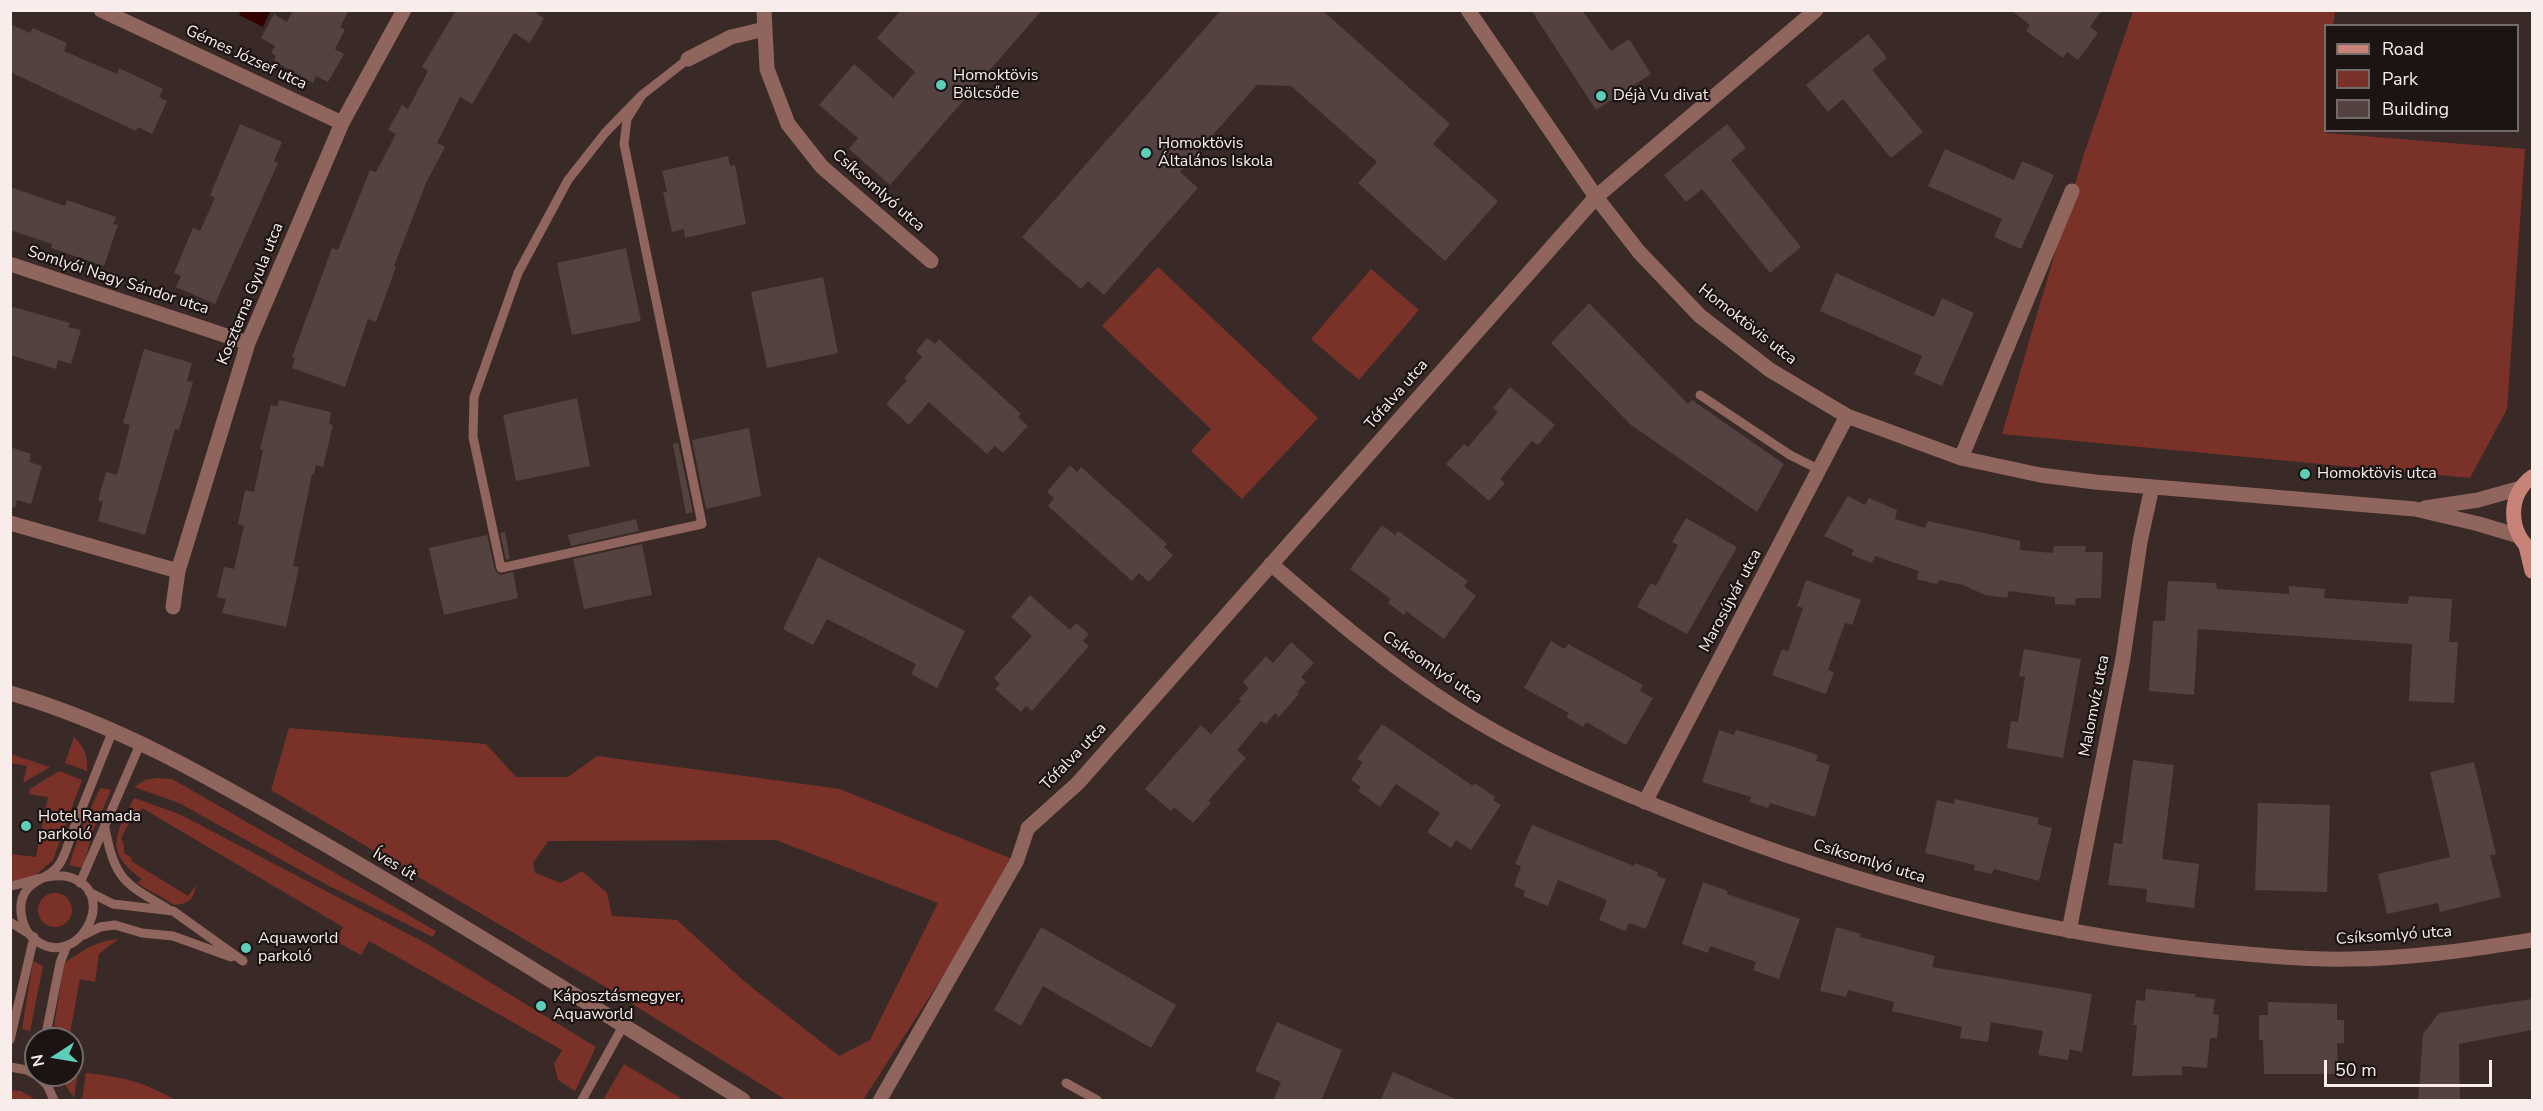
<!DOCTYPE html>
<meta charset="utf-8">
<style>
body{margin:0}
#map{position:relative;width:2543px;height:1111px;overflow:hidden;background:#392a27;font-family:"Nunito Sans",sans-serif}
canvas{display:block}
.frame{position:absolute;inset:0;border:12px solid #f8edeb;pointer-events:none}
.legend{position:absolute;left:2324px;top:24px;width:195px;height:108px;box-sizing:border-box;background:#1b1413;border:2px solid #736b69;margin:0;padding:8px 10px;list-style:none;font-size:18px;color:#f8edeb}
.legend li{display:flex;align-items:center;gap:12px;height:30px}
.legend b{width:30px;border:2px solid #736b69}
.north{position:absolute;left:24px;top:1027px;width:60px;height:60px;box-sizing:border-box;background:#1b1413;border:2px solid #736b69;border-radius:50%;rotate:258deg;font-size:16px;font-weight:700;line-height:24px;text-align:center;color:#f8edeb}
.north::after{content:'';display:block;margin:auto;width:21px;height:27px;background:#5cceba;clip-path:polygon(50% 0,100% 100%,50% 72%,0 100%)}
.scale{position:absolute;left:2324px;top:1060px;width:168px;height:27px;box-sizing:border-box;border:3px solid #f8edeb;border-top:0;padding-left:8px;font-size:18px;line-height:21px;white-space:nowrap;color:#f8edeb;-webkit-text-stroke:4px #1b1413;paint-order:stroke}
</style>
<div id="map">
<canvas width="2543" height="1111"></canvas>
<div class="frame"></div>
<ul class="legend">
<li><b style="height:8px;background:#c78377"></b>Road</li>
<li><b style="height:16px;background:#7a3228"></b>Park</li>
<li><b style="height:16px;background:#53423f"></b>Building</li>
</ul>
<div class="north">N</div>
<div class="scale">50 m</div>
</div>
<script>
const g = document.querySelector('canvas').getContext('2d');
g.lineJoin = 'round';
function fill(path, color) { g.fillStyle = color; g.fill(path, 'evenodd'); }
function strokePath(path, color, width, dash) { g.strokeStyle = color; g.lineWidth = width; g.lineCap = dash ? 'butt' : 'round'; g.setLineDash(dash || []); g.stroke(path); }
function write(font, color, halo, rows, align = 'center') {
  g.font = font + ' "Nunito Sans",sans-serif'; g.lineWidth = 4.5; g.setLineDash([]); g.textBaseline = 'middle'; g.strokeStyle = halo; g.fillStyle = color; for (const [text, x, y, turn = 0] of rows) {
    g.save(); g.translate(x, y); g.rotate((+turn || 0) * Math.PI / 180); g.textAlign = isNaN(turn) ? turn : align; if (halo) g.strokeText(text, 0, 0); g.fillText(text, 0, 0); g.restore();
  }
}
fill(new Path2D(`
 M2133,11H2335L2333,25L2326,26V133L2525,149L2507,409L2470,478L2002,434L2083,157Z
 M1158,267L1318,418L1242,499L1191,451L1211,429L1102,326Z
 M1371,269L1419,310L1359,380L1311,339Z
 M289,728L486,744L516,777H568L597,756L840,789L1017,861L863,1100H786L602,985L271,790ZM776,840L938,903L870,1040L839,1056L745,982L677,920L612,916L607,893L582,871L561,883L535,873L533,863L548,841Z
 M74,737C85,748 88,756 87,771L65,763Z
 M11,754L50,767L23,783L27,766L11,763Z
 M59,771L82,780L53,860L31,879L11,881V854L36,857L48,797L29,794L30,789Z
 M157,778L172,779L436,931L433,937L329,886L179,803L134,787L145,780Z
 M100,788L111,790L93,831L83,868L69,865L82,828Z
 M134,798L179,814L429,945L596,1047L575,1091L558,1080L554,1064L562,1050L369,941L361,955L336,941L343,927L142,808L134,823L130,821L121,838L124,845V853L132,858L131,861L188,896L196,885C194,900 189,903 175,905L137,883L142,879C103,851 116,835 134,798Z
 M38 910a17 17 0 1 1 34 0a17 17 0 1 1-34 0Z
 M118,939L99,954L95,982L80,979L69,1039H52L64,963C87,949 90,943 118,939Z
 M33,961L43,966L30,1031L22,1029Z
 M72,1046L82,1048L74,1098L58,1075H72Z
 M624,1064L684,1100H603Z
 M86,1073C124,1077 143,1082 176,1100H82Z
 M11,1090L21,1091L36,1100H11Z`), '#7a3228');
fill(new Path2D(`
 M242,10L270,12L263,27L239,15Z`), '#310201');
fill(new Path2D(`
 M293,10H349L340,27L345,30L335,49L344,54L328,82L316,76L313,83L274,61L276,56L271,53L275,46L261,38L274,14L287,22Z
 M456,10H531L544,18L530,43L514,33L472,104L460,97L437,143L445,147L426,183L394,266L396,267L376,322L368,319L345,387L292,368L295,358L292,357L332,248L338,250L370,170L376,172L396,134L388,130L402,105L408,109L428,71L422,67Z
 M901,10H1042L890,185L849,149L858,138L819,105L854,64L893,98L915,72L877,38Z
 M1221,10H1322L1450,124L1433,144L1498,201L1445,261L1358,183L1377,162L1291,86L1257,85L1180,172L1198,188L1104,295L1088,281L1081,289L1022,237Z
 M1531,10H1582L1611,51L1629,39L1651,74L1596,110Z
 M2011,10H2102L2090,27L2098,33L2078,60L2067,52L2063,58L2026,31L2030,25Z
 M10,24L30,33L33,28L67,43L64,51L117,74L119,68L163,89L159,97L167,101L152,134L138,127L136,131L10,72Z
 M1868,34L1887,58L1872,70L1923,132L1891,158L1843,99L1828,112L1806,85Z
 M240,124L282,142L274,161L278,163L215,304L176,287L181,276L174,273L193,228L200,231L215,198L210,195Z
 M1727,124L1746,148L1731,160L1801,247L1770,273L1702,189L1686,202L1664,175Z
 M1945,149L2014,180L2022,161L2054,175L2021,249L1994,237L2002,219L1928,186Z
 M728,156L730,166L735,165L746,224L685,238L684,229L672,232L663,192H667L662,171Z
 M10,187L65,206L67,200L116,217L113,224L118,225L104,266L51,248L52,244L10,230Z
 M626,248L641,321L572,335L557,263Z
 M1836,273L1934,317L1942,298L1974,313L1942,386L1914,374L1922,356L1820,311Z
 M823,277L838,353L767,368L751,292Z
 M1589,303L1688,404L1692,400L1784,464L1757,512L1631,425L1551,343Z
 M10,306L70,323L68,327L81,330L71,364L58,360L56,369L10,355Z
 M927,338L935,344L939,339L1021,414L1018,417L1028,426L1003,453L995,446L987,454L929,402L909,425L886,404L907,380L904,378L922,357L916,351Z
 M144,349L192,363L187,381L193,382L179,430L175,429L145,535L98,521L103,502L98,500L106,472L117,475L130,425L123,423Z
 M1510,387L1555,425L1538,445L1532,441L1500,479L1505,483L1489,501L1446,464L1464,444L1468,447L1498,412L1493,408Z
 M577,398L590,466L516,481L503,415Z
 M279,400L331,412L329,424L333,425L323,467L316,465L314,474H312L293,566L299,567L286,627L222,613L226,599L217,597L224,567L234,569L244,526L238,524L245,490L254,492L263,450L260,449L271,405L278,406Z
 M749,428L761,496L706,509L692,440Z
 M678,443L693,512L686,514L673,444Z
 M10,447L31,454L29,462L42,466L31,504L17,500L15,508L10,507Z
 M1070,465L1077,472L1081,467L1167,544L1164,547L1173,555L1149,582L1139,573L1132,581L1048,506L1054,498L1047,492Z
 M1848,496L1865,505L1869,498L1897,510L1895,519L1925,528L1928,521L2020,541V550L2053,553L2054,546H2086L2085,552H2103L2101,598H2076L2075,605L2055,604V597L2009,591L2007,598L1985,595L1963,585L1939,580L1937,584L1917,579L1919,571L1875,556L1872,563L1851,555L1854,550L1824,536Z
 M1686,518L1737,547L1687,634L1637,607L1651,583L1656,586L1678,545L1672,542Z
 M636,519L639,531L571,546L568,535Z
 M1382,525L1395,535L1398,531L1468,581L1464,586L1476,596L1444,639L1406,611L1404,615L1388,603L1391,599L1350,569Z
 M505,532L510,559L506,560L500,533Z
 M487,535L495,570L500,575L513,572L518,598L444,615L429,548Z
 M642,544L652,595L584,609L573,559Z
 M818,557L965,631L937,688L911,674L916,664L827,619L813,645L783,629Z
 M1806,580L1861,600L1852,625L1845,623L1828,670L1834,672L1826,694L1772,675L1782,649L1788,651L1803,608L1797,606Z
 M2168,581L2216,583L2217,589L2289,594V586L2325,589L2324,598L2408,604L2409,596L2452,599L2449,642H2458L2454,703L2409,701L2412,644L2198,629L2194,695L2149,691L2153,621H2165Z
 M1030,595L1070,630L1076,623L1089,634L1083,641L1089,646L1032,711L1026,706L1021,712L995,689L1000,684L994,678L1032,636L1011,617Z
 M1551,641L1565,649L1568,644L1616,670L1643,685L1640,691L1653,698L1626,745L1586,722L1583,727L1566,717L1569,713L1524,688Z
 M1291,642L1314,663L1301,677L1306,682L1297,692L1299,694L1279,717L1275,713L1266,724L1261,721L1237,750L1246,758L1208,801L1211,803L1193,823L1174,807L1171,811L1145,789L1201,725L1211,734L1241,701L1239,699L1249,688L1243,682L1266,656L1273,663Z
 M2024,649L2081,659L2063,758L2007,748L2011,721L2018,722L2025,677L2019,676Z
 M1382,724L1473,786L1474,783L1495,797L1493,800L1501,805L1471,850L1456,840L1451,848L1427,832L1440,813L1396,784L1380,807L1358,791L1361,787L1351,780L1363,762L1357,759Z
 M1719,730L1734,735L1736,730L1788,745L1818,755L1816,761L1830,765L1815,817L1770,803L1768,808L1749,802L1751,797L1702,782Z
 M2133,760L2174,765L2162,859L2199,864L2194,908L2146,902L2147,889L2108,885L2114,843L2122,844Z
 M2474,762L2496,854L2490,855L2501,897L2440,912L2438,903L2387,914L2378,874L2450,857L2430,772Z
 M1955,799L2039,818L2037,824L2052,828L2039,881L1994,869L1992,874L1974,870L1975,865L1925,853L1937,800L1954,804Z
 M2258,803L2330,805L2327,892L2255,890Z
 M1532,825L1634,866L1635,863L1658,872L1657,876L1666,879L1646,929L1629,923L1625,931L1599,920L1607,900L1558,880L1548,906L1523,896L1525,891L1514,886L1521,866L1515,864Z
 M1703,882L1728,891L1727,894L1800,919L1779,979L1753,970L1756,962L1710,946L1708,953L1682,944Z
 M1041,927L1176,1005L1151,1048L1043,986L1021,1026L994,1010Z
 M1836,927L1861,934L1860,937L1935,956L1932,967L2092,994L2082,1052L2070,1049L2068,1060L2038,1055L2043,1031L1991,1022L1988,1042L1960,1038L1962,1027L1892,1011L1894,1002L1848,990L1846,997L1820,991Z
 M2146,989L2195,994V997L2215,999L2213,1014L2219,1015L2217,1038H2210L2207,1068L2182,1066V1075L2132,1076L2137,1025H2133L2136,1000L2145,1001Z
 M2532,999V1030L2459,1044L2460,1101H2418L2423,1034L2439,1013Z
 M2268,1002L2337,1004V1020H2344V1043H2337L2338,1074H2264L2263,1040H2259V1015H2268Z
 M1277,1022L1342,1050L1321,1101H1273L1281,1082L1255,1071Z
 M1393,1072L1460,1101H1380Z`), '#53423f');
strokePath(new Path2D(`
 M642,95L627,119L624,144L702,524L501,568L473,437L474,397L518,273L568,180L605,133L642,95L688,59
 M1700,395L1790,455L1820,470
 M105,828C115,880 124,883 168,909
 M80,883L141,742
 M10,886C28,883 52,872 69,877C125,893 72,981 29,934C22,925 19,910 22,899C29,878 48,880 58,866C66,856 69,839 74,828C87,795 100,763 113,730
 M89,892L113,904L173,911L243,961
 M10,922L26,932
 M84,935L100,927L115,925L142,933L173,936L231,957
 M45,1039L60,963L67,945
 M10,1040L34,937
 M10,1067L27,1070L36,1075
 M37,1075L47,1085L54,1100
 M1066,1083L1097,1100
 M582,1100L623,1026`), '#90655d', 9);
strokePath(new Path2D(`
 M880,1100L1017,861L1028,828`), '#90655d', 14);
strokePath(new Path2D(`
 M101,10L342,123
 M764,10L767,69L788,124L822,167L931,261
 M1468,10L1596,197L1639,252L1700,316L1770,370L1847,416L1961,458L2040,475L2095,482L2415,509L2479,524L2519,536
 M688,59L731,37L765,29
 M10,264L248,343
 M1961,458L2072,191
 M2425,508L2478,500L2521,488
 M10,523L178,571
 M1271,564C1330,615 1388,665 1454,707C1524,752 1603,785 1681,816C1852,884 2030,933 2214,951C2259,955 2304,960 2350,959C2410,959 2473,949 2532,940
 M173,607L178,571L248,343L342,123L404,10
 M10,693C126,727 218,783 321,842C464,925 603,1013 743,1100
 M1645,802L1847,416
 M1028,828L1078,783L1596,197L1816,10
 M2069,931L2123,658L2140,542L2152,487`), '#90655d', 15);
strokePath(new Path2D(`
 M2532,477C2507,495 2508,532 2532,551
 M2526,546L2532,571`), '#c78377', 15);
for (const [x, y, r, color] of [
 [941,85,6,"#5cceba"],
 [1601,96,6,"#5cceba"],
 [1146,153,6,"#5cceba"],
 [2305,474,6,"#5cceba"],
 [26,826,6,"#5cceba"],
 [246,948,6,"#5cceba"],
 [541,1006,6,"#5cceba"]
]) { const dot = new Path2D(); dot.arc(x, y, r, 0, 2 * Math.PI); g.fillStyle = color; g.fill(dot); strokePath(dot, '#1b1413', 2); }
write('16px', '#f8edeb', '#1b1413', [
 ["Gémes József utca",246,58,25],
 ["Csíksomlyó utca",878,191,41],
 ["Somlyói Nagy Sándor utca",118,281,18],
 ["Koszterna Gyula utca",251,294,-68],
 ["Homoktövis utca",1747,325,38],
 ["Tófalva utca",1397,395,-49],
 ["Marosújvár utca",1731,601,-62],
 ["Csíksomlyó utca",1432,668,34],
 ["Malomvíz utca",2095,706,-79],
 ["Tófalva utca",1074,757,-46],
 ["Csíksomlyó utca",1869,862,17],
 ["Íves út",394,865,31],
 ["Csíksomlyó utca",2394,936,-4]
]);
write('16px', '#f8edeb', '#1b1413', [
 ["Homoktövis",953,76],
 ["Bölcsőde",953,94],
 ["Déjà Vu divat",1613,96],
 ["Homoktövis",1158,144],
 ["Általános Iskola",1158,162],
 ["Homoktövis utca",2317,474],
 ["Hotel Ramada",38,817],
 ["parkoló",38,835],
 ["Aquaworld",258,939],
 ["parkoló",258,957],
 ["Káposztásmegyer,",553,997],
 ["Aquaworld",553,1015]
], 'left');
</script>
